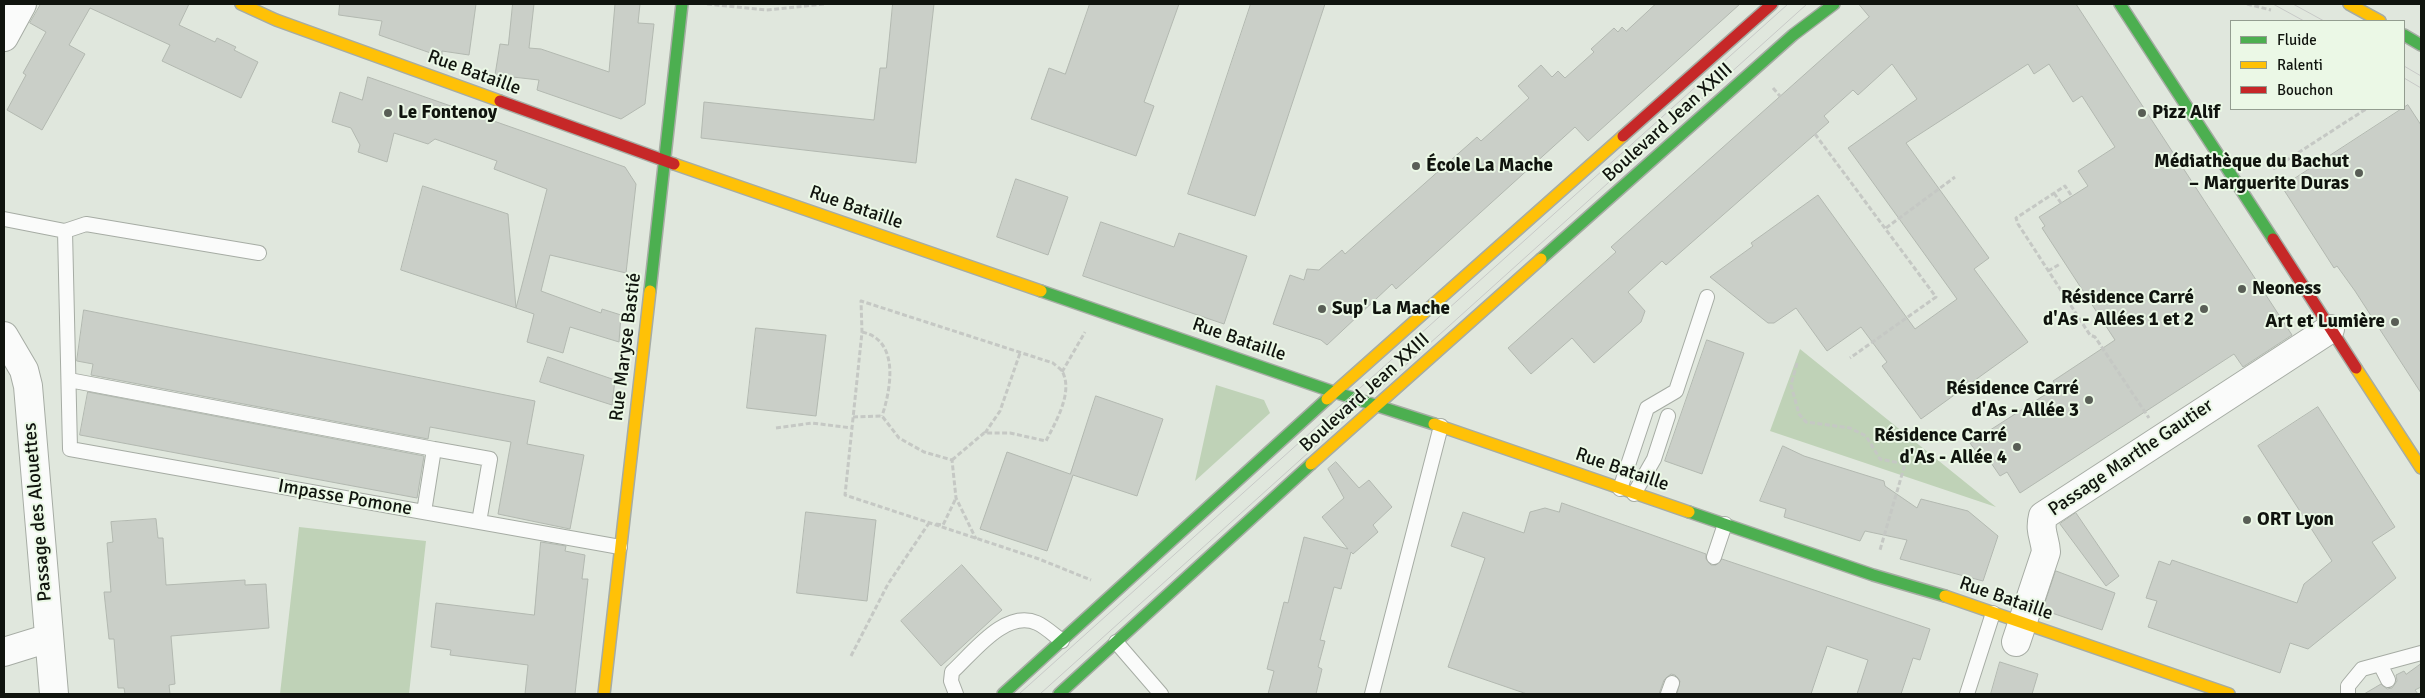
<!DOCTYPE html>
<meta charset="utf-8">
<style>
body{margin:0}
#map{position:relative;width:2425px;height:698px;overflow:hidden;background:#e0e7dd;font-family:Signika,sans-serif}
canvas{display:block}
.frame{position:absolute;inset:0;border:5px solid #10140e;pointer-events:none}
.legend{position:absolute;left:2230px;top:20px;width:175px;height:90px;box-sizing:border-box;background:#ebf8e6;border:1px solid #939d90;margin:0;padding:6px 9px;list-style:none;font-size:15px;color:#10140e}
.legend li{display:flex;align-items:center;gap:10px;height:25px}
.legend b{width:25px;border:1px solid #939d90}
</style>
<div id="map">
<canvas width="2425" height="698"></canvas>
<div class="frame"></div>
<ul class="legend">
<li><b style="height:6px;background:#4caf50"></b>Fluide</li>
<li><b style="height:6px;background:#ffc107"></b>Ralenti</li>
<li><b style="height:6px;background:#c62828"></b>Bouchon</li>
</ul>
</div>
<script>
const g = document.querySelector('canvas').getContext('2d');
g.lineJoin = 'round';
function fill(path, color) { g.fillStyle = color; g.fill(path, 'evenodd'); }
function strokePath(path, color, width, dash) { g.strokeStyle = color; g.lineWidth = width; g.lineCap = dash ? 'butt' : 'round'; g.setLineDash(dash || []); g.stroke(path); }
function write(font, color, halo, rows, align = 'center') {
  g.font = font + ' Signika,sans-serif'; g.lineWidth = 4; g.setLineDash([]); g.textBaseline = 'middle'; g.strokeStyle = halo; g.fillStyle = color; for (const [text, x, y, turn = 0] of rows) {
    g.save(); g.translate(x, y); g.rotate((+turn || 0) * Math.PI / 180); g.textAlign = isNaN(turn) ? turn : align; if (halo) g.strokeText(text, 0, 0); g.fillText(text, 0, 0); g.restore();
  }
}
fill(new Path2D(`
 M1800,349L1996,507L1770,431Z
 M1216,385L1264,400L1270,413L1195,481Z
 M299,527L426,541L409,694H280Z`), '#bfd2b7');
const building = new Path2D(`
 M41,4H189L179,25L215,42L217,38L236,47L234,50L258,62L241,98L162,61L170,45L90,8L69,45L85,54L42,130L7,110L26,75L23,73L46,32L30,23Z
 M340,4H476L469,55L442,51V57L379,35L382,21L339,15Z
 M513,4H534L529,48L541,49L609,72L615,4H640L638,23L654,24L645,104L621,119L537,90L539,80L495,75L500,44L508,45Z
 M893,4H934L916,163L701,138L704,102L874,120L880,68H886Z
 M1090,4H1179L1144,102L1154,106L1136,156L1031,119L1049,68L1065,74Z
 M1251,4H1325L1255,216L1188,194Z
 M1656,4H1740L1588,141L1575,127L1396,289L1392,284L1327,345L1321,340L1273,324L1290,275L1304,280L1307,269L1319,270L1342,250L1345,254L1477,137L1481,141L1529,98L1518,86L1541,65L1552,77L1558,71L1565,78L1594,52L1591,49L1614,28L1618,32L1622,27L1626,31Z
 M1859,4H2076L2292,335L2243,367L2234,354L2020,493L2007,472L2000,476L1987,457L1982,460L1970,443L2057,387L2053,381L2115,340L2042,228L2045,226L2039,217L2088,186L2078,171L2115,147L2082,96L2073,102L2049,64L2034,74L2028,64L1906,143L1989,258L1974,269L2028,342L1921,419L1882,366L1887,362L1861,327L1827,351L1796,308L1774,323H1768L1710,277L1753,246L1751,243L1818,195L1915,329L1957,299L1848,148L1917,99L1892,64L1858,95L1853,90L1824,116L1829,122L1666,265L1662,261L1628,292L1645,311L1641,322L1594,363L1572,338L1531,374L1508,348L1616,252L1611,247L1869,17Z
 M368,77L625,167L636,184L626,273L550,255L541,291L601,313L602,309L621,315L619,342L570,327L563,353L527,342L534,314L516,308L547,189L494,169L497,161L435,139L428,144L394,133L387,162L358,152L360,145L351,128L332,122L340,92L362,100Z
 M2408,105L2421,125V393L2355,291L2337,266L2334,268L2282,187Z
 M1016,179L1068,197L1048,255L997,237Z
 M423,186L508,214L516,308L401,270Z
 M1101,222L1174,247L1179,233L1247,256L1224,324L1083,276Z
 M84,310L535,401L527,444L584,455L570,529L498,514L511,442L430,427L428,439L91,375L93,364L77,361Z
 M756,328L826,335L816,416L747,408Z
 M1707,340L1744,353L1702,474L1665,461Z
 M548,357L615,380L612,405L540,382Z
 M88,392L424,456L417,498L80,435Z
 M1096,396L1163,419L1137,496L1073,475L1047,551L980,529L1007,452L1070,474Z
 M2318,407L2395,527L2372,542L2396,578L2308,649L2290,643L2280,673L2148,627L2157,601L2146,598L2159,561L2170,565L2172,560L2297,603L2304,584L2332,561L2258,446Z
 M1783,446L1804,456L1884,481L1885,486L1917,508L1921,499L1968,511L1998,536L1983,581L1900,559L1907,540L1865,531L1860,541L1784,517L1786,509L1760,501Z
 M1336,462L1359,488L1369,480L1392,507L1373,525L1378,532L1353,554L1351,552L1341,589L1334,587L1320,640L1325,641L1318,667L1322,669L1316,694H1268L1274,671L1267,669L1284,602L1288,603L1304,537L1348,549L1322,517L1344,498L1328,469Z
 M1562,503L1706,554V559L1711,565H1716L1722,559L1930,629L1920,660L1913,658L1901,694H1857L1868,660L1827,646L1811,694H1677L1680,681L1675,675L1671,674L1664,680L1659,694H1527L1448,667L1485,558L1451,546L1463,512L1524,533L1530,512L1545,508L1559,512Z
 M806,512L876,520L867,601L797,593Z
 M2076,513L2119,576L2106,586L2060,524Z
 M156,519L158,538H163L166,585L245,580V585L266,584L269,628L171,636L175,684L169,685L170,694H125L124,688H118L114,639H109L104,592H111L107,543L113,542L111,522Z
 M541,542L566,546L565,551L585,555L582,579H588L575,694H525L528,665L450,655L451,650L431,647L436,603L534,615Z
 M962,565L1002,610L941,666L901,621Z
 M2056,571L2115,593L2102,630L2043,610Z
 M2000,662L2038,674L2032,694H1991Z
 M2421,664V687L2415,690L2418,694H2364L2381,684L2387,689L2392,688L2397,681L2396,675L2404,671L2406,674Z`);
fill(building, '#cacfc8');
strokePath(building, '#b2b8b0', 1);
const lane = new Path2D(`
 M4,219L65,231L70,449L620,547
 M65,231L86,224L259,253
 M69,380L434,449
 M1620,489L1647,408L1676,391L1707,297
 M1634,494L1654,459L1668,416
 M424,512L434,449L490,459L479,522
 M1714,557L1725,524
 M1116,642L1161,694
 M2380,664L2388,680
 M956,694L951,681L952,672C973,653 1005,609 1037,623C1046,627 1055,636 1062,641
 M1372,694L1441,426
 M1668,694L1672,683
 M1967,694L1993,613
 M2348,694V686L2362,669L2421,653`);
const street = new Path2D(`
 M4,37L22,4
 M4,336L24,370L28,386L54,694
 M2016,642L2046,552C2045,537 2039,532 2043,516L2330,329
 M4,652L49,638`);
const fast = new Path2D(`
 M2120,4L2273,239
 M2404,35L2421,45
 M1541,259L1793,35L1834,4
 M650,291L682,4
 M1041,291L1331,391L1434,424
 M1689,512L1873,575L1945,596
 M1003,694L1327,399
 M1059,694L1311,464`);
const slow = new Path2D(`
 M241,4L276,20L500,101
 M2349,4L2380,21
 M674,164L1041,291
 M2356,368L2421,468
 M1327,399L1623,136
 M1434,424L1689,512
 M1311,464L1541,259
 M1945,596L2229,694
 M604,694L650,291`);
const jam = new Path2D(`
 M500,101L674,164
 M1623,136L1772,4
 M2273,239L2356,368`);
strokePath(lane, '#a6aca4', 16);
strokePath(street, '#a6aca4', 30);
strokePath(fast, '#a6aca4', 14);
strokePath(slow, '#a6aca4', 14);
strokePath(jam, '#a6aca4', 14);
strokePath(new Path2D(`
 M707,4L766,10L825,4
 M2247,4L2271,10
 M1773,88L1780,96
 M1815,134L1936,297L1850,358
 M2273,169L2366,109
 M2054,193L2061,203
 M2071,195L2065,186L2016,218L2018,224L2090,335L2095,337L2149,418
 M1886,228L1955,177
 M2048,271L2060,264
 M862,332C900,340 891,389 882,416
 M1797,363L1791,385L1799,414L1806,422L1850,428L1866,436L1880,459L1905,464L1880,550
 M1062,372L1085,332
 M853,417L882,416L899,438L924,452L952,460L956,498L976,539
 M776,428L812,423L852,428
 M985,433L1000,411L1020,353
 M952,460L984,433H1010L1046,441C1055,423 1074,392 1062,371C1060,368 1055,365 1053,363L861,301L862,332L845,495L1039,559L1091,580
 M936,524L943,525L956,498
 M851,656L888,584L929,523`), '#c5c8c4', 3, [5, 2.5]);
strokePath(lane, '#fafbfa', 14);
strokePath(street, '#fafbfa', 28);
strokePath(fast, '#4caf50', 11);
strokePath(slow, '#ffc107', 11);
strokePath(jam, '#c62828', 11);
strokePath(new Path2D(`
 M2273,4L2304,21
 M2293,4L2324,21
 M2404,66L2421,76
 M2404,78L2421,88
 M1019,694L1788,4
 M1040,694L1807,4`), '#c7c9c7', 1);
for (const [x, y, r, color] of [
 [388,113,5,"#595e56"],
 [2142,113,5,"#595e56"],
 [1416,166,5,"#595e56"],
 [2359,173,5,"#595e56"],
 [2242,289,5,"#595e56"],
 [1322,309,5,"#595e56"],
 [2204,309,5,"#595e56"],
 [2395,322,5,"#595e56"],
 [2089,400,5,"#595e56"],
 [2017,447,5,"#595e56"],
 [2247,520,5,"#595e56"]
]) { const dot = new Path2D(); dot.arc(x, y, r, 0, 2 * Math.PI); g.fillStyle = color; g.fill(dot); strokePath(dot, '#ebf8e6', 2); }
write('19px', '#10140e', '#ebf8e6', [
 ["Rue Bataille",474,73,20],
 ["Boulevard Jean XXIII",1668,123,-42],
 ["Rue Bataille",856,208,19],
 ["Rue Bataille",1239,340,19],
 ["Rue Maryse Bastié",626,347,-83],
 ["Boulevard Jean XXIII",1365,393,-42],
 ["Passage Marthe Gautier",2131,458,-34],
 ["Rue Bataille",1622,470,19],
 ["Impasse Pomone",345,498,10],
 ["Passage des Alouettes",38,512,-95],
 ["Rue Bataille",2006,599,19]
]);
write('bold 19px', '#10140e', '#ebf8e6', [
 ["Le Fontenoy",398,113],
 ["Pizz Alif",2152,113],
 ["Médiathèque du Bachut",2349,162,"right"],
 ["– Marguerite Duras",2349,184,"right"],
 ["École La Mache",1426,166],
 ["Neoness",2252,289],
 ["Résidence Carré",2194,298,"right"],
 ["d'As - Allées 1 et 2",2194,320,"right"],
 ["Sup' La Mache",1332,309],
 ["Art et Lumière",2385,322,"right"],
 ["Résidence Carré",2079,389,"right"],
 ["d'As - Allée 3",2079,411,"right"],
 ["Résidence Carré",2007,436,"right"],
 ["d'As - Allée 4",2007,458,"right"],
 ["ORT Lyon",2257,520]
], 'left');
</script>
